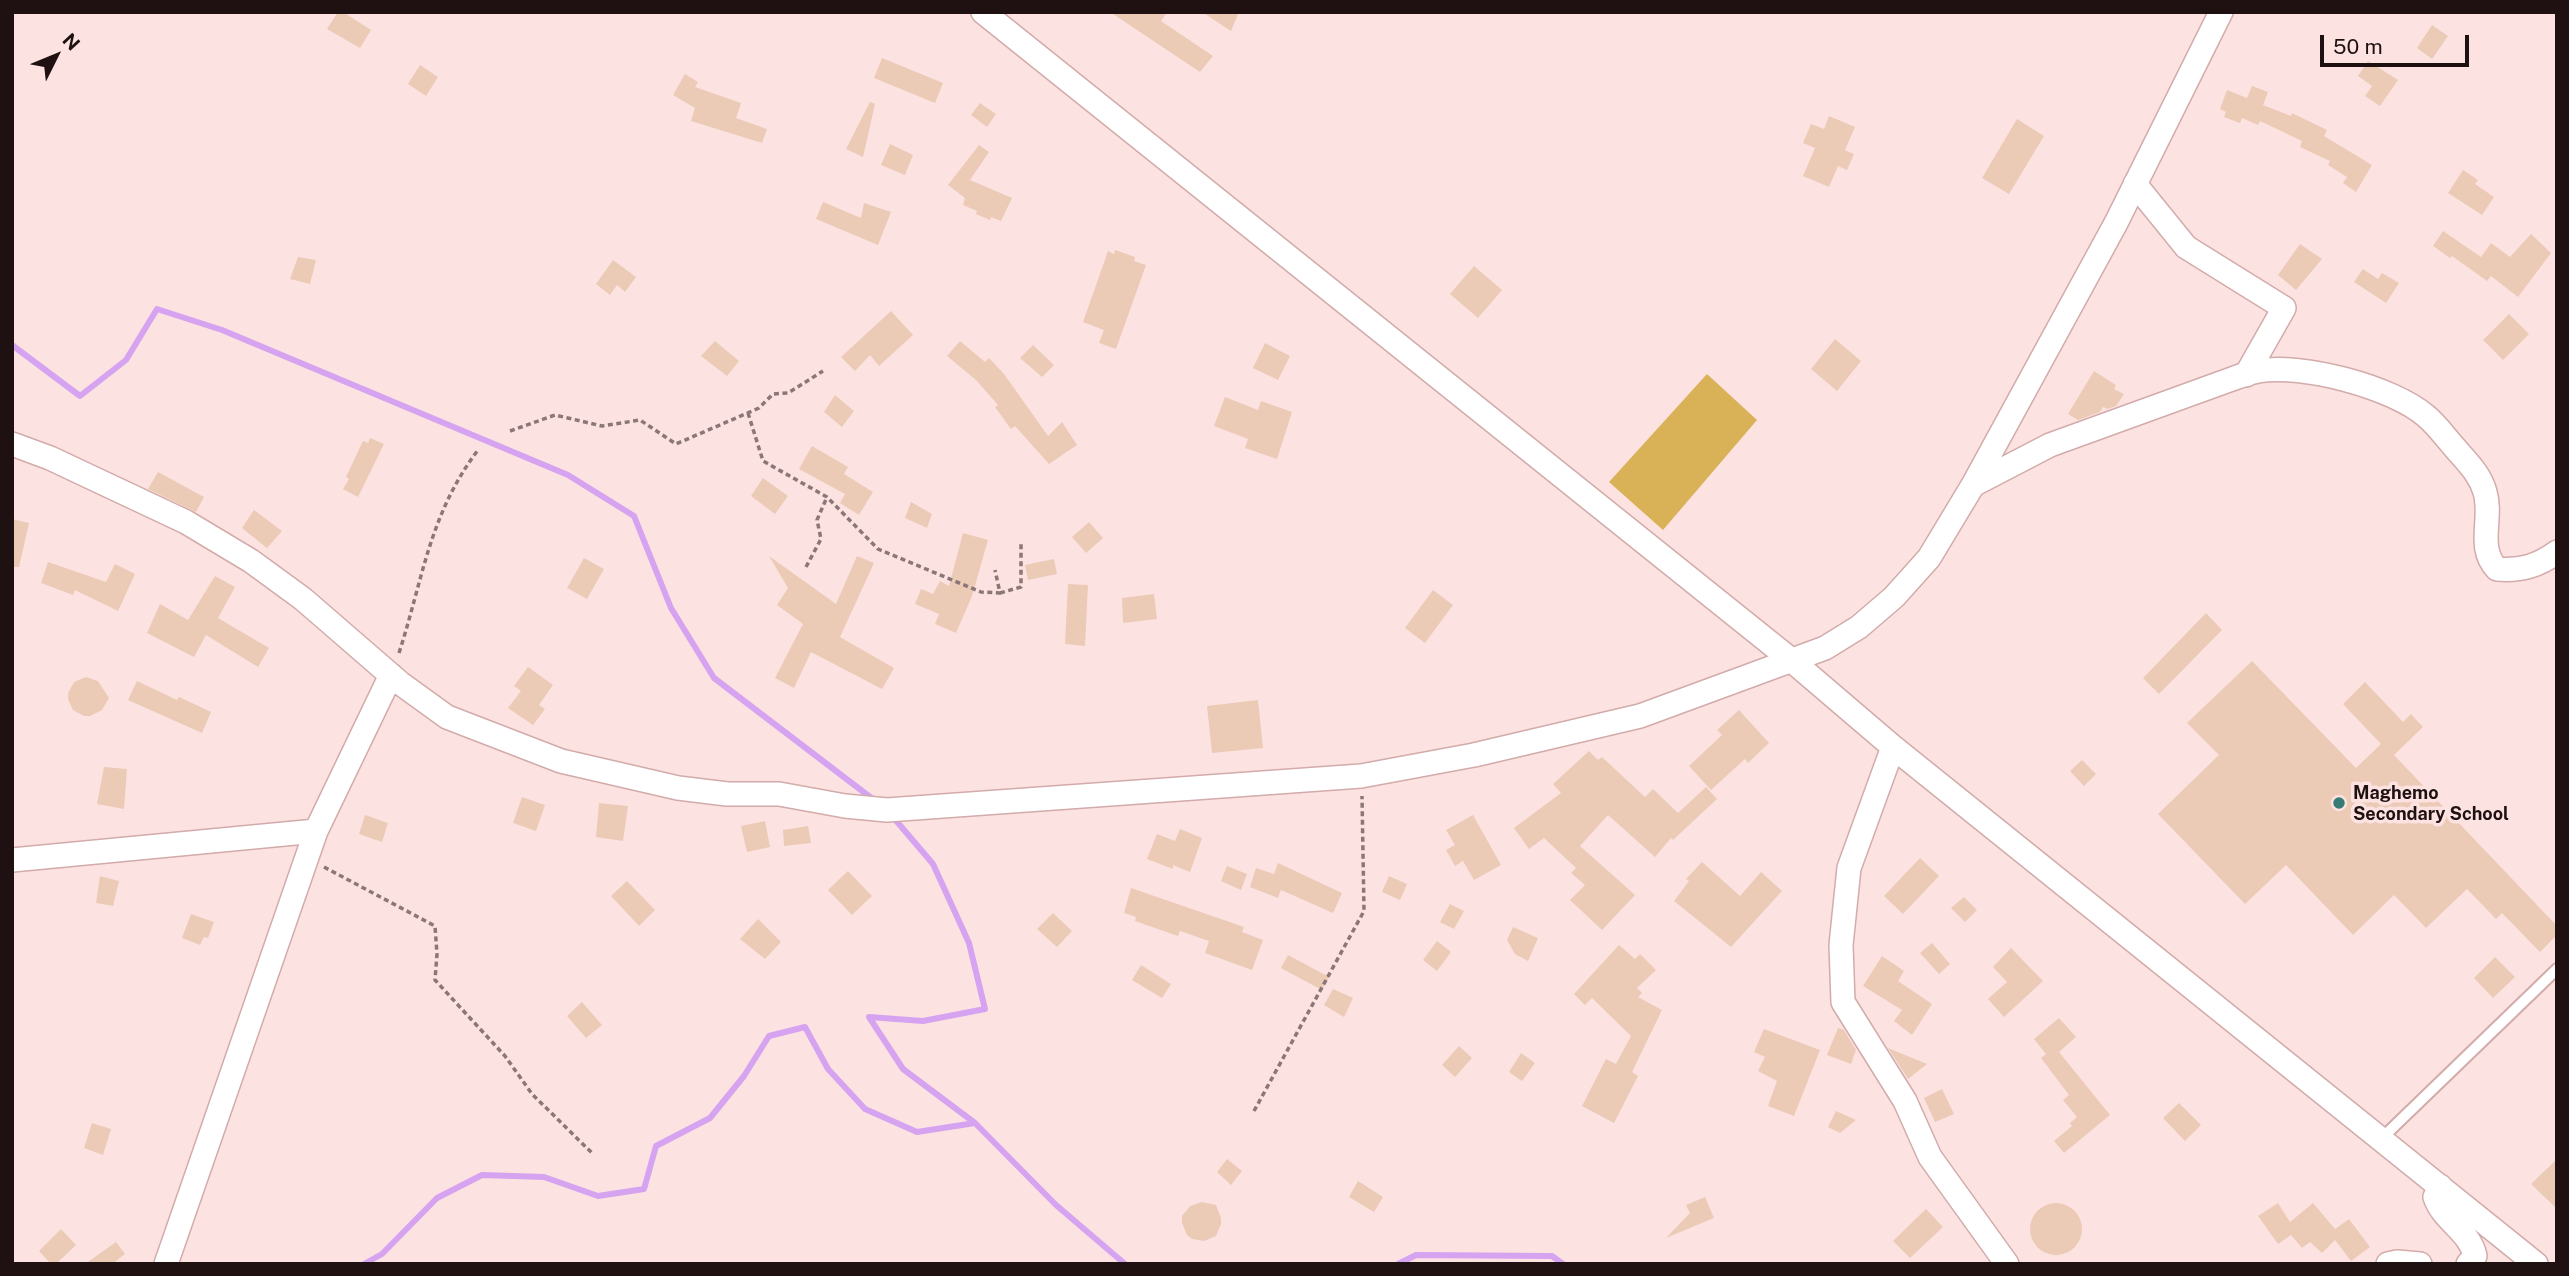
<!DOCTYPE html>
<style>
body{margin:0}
#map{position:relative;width:2569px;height:1276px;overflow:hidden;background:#fce3e2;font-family:"Public Sans",sans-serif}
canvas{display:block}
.frame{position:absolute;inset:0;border:14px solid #1f1111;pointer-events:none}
.north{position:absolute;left:21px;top:21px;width:70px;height:70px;-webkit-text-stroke:5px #fce3e2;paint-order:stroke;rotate:47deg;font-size:19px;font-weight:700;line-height:28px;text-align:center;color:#1f1111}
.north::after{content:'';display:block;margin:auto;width:24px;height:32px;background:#1f1111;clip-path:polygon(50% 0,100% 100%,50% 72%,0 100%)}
.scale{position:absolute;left:2320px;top:35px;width:149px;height:32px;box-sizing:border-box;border:4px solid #1f1111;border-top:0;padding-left:9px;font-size:21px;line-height:24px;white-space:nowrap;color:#1f1111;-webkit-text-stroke:5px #fce3e2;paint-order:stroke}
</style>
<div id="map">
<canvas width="2569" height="1276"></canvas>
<div class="frame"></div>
<div class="north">N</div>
<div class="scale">50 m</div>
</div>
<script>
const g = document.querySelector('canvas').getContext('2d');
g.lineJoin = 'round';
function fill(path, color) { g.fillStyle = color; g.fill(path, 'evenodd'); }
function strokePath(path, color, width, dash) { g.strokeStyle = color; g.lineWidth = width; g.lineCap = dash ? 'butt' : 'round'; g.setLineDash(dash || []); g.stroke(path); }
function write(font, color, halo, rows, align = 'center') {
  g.font = font + ' "Public Sans",sans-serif'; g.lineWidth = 7; g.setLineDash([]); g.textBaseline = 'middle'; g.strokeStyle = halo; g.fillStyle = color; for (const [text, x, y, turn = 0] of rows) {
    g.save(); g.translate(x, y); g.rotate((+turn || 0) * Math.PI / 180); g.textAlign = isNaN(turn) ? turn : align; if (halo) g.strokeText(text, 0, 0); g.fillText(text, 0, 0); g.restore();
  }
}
fill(new Path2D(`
 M1707,374L1757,420L1663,530L1609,482Z`), '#d9b157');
strokePath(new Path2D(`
 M12,345L80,396L126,360L157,309L222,330L568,475L634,516L671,608L714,678L874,800
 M893,817L933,864L969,943L985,1009L923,1021L869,1017L903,1069L975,1123L1056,1205L1125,1264
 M364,1264L382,1254L437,1198L482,1175L544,1177L598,1196L644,1189L656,1146L710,1118L744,1076L769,1036L805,1027L828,1069L865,1109L917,1132L975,1123
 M1398,1264L1416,1255L1552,1256L1563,1264`), '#d5a3f0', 6);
fill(new Path2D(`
 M338,12H343L371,30L360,48L327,29Z
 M1110,12H1167L1161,21L1213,56L1200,72Z
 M1202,12H1239L1231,31Z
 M2432,25L2448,36L2432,59L2417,48Z
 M882,58L943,83L935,103L874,78Z
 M2368,61L2398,80L2380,106L2365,96L2372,86L2358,76Z
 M420,65L438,77L426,96L408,84Z
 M685,74L698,82L695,87L741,103L736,118L767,129L762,143L691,121L695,108L673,95Z
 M2252,86L2268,92L2263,105L2291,116L2292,113L2327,130L2324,136L2372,165L2356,192L2343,183L2347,177L2328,165L2330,161L2300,147L2302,141L2260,121L2258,125L2242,118L2240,123L2224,117L2226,112L2220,109L2227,90L2247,98Z
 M870,102L875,104L863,157L846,149Z
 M980,103L996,114L987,127L971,115Z
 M1829,116L1855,127L1845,150L1854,154L1847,170L1838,166L1829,187L1803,176L1815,148L1803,143L1811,124L1824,129Z
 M2017,119L2044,136L2009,194L1982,178Z
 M890,144L913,155L905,175L881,165Z
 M979,145L989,152L970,180L1012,198L1001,221L991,217L990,220L976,214L977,211L963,205L965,198L948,185Z
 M2463,170L2478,180L2475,184L2494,197L2482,215L2448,193Z
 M823,202L861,218L864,203L891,212L878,245L816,219Z
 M2443,231L2481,257L2491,243L2510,257L2531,234L2551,253L2518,297L2491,276L2487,281L2452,256L2450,258L2433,246Z
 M2300,244L2322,259L2296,290L2278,275Z
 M1115,250L1135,257L1134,261L1146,265L1116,349L1099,343L1104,330L1083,322L1108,251L1114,254Z
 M298,257L316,260L310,284L290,279Z
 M613,260L636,277L625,292L617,285L610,295L596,284Z
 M1474,266L1502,290L1478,318L1450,294Z
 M2363,269L2378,279L2382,273L2399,283L2386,303L2354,282Z
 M891,311L913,335L879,366L870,355L855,371L841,357Z
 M2509,314L2529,334L2503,360L2483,340Z
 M1835,339L1861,361L1837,391L1811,369Z
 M715,341L739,361L727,376L701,356Z
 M960,341L985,362L989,358L1004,374L1048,436L1062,422L1077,445L1049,464L1015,426L1011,429L995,407L998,405L976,380L947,356Z
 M1265,343L1290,356L1278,380L1253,368Z
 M1033,345L1054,365L1042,377L1020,358Z
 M2094,371L2116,385L2114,389L2124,394L2116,406L2107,409L2103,407L2100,412L2078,420L2068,414Z
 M835,395L854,411L842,427L824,412Z
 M1225,397L1258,410L1261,401L1292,412L1277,459L1245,448L1248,439L1214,426Z
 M370,438L384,444L358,497L343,489L349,479L346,477L363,441L368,443Z
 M812,446L848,467L844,474L873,492L859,515L840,503L845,494L799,469Z
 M158,472L204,497L196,512L148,489Z
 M763,478L788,496L775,514L751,496Z
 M911,502L932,514L927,528L905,518Z
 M254,510L282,531L267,548L242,528Z
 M12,519L29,523L19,567H12Z
 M1089,522L1103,538L1086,553L1072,537Z
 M963,533L988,540L972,596L956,633L935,624L939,614L915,604L921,589L933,594L940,581L949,586Z
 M769,556L836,604L857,556L874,563L840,637L894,668L882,689L811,652L794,688L775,678L803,624L777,605L788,588Z
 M584,558L604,569L587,599L567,588Z
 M1054,559L1057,574L1028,580L1025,565Z
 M48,562L106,582L115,564L135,574L118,611L75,590L73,595L41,583Z
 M215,576L235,587L218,618L269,648L258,667L206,635L194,657L147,633L160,604L188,620Z
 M1068,584L1088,585L1085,646L1065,644Z
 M1433,590L1453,605L1425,643L1405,628Z
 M1154,594L1157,619L1123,623L1122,598Z
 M2206,613L2222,630L2159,694L2143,678Z
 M2252,661L2356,768L2381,744L2343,704L2365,682L2403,722L2411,714L2423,727L2394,755L2557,926V935L2540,952L2502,913L2496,919L2467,889L2426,928L2394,895L2353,935L2286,865L2245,904L2158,814L2219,755L2187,723Z
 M528,667L553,685L539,705L545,709L533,725L508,708L521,691L514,686Z
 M86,677L98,681L109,698L102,710L90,716H84L73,710L68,699V693L74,682Z
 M137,681L177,700L179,697L211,712L202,733L128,700Z
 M1258,700L1263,748L1212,753L1207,706Z
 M1739,710L1769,743L1748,763L1745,759L1711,790L1689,766L1722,735L1717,730Z
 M1589,751L1598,760L1602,757L1645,797L1653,789L1678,813L1706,787L1717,799L1673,840L1671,838L1655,857L1608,815L1580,846L1635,895L1602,930L1570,900L1585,885L1571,873L1576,868L1544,838L1529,849L1514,828L1561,793L1553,784Z
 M2082,760L2096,774L2084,786L2070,771Z
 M104,767L127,769L124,809L97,804Z
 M522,797L545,805L536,831L513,823Z
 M599,803L628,806L623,841L596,837Z
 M365,815L388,823L382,842L359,834Z
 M1473,815L1501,865L1474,880L1463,861L1455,866L1446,850L1455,845L1446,830Z
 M765,821L770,847L747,852L741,826Z
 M808,826L811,843L784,846L783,830Z
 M1180,829L1202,838L1190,872L1173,865V869L1147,859L1157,834L1175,841Z
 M1920,858L1939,876L1903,914L1884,896Z
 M1702,862L1740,896L1761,872L1782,891L1731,947L1674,901L1689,881L1686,879Z
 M1278,863L1342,893L1333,913L1281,890L1278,898L1250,887L1256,868L1274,874Z
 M1227,866L1247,874L1241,890L1221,881Z
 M848,871L872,896L852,915L828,890Z
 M100,876L119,881L113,906L96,903Z
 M1389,876L1407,884L1400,900L1382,892Z
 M627,881L655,910L639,926L611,896Z
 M1131,888L1244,927L1242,932L1263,940L1252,970L1205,953L1209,941L1180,931L1178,936L1135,921L1136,917L1124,913Z
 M1964,897L1977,910L1965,922L1951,908Z
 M1450,904L1464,911L1454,929L1440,922Z
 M1053,913L1072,931L1057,947L1037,929Z
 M191,914L214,922L208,938L204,937L200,945L182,938Z
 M758,919L781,942L765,959L740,939Z
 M1513,927L1538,938L1528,961L1515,954L1507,940Z
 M1437,941L1451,952L1437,971L1423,960Z
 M1932,943L1950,964L1939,974L1920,953Z
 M1619,945L1635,959L1640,954L1656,970L1637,988L1642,993L1638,997L1662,1010L1632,1072L1638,1076L1614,1123L1582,1106L1606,1059L1616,1064L1631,1036L1592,998L1585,1005L1574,994Z
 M2011,948L2043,981L2004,1017L1988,999L2007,982L1993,967Z
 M1288,955L1329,977L1322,990L1281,968Z
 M1882,956L1904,971L1898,981L1932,1004L1912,1035L1894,1021L1902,1010L1863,986Z
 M2495,957L2515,977L2493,998L2474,978Z
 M1141,965L1171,984L1162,998L1132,980Z
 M1333,989L1353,998L1344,1017L1324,1005Z
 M582,1002L602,1025L586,1038L567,1016Z
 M2059,1018L2076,1037L2059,1052L2110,1115L2064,1153L2054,1141L2072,1126L2070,1123L2077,1117L2063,1100L2069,1095L2041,1058L2046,1054L2034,1039Z
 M1838,1028L1844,1030L1856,1050L1851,1064L1827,1055Z
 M1764,1029L1820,1050L1794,1116L1768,1106L1777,1081L1758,1071L1765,1057L1754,1052Z
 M1459,1046L1472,1058L1455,1077L1442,1065Z
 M1888,1048L1927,1064L1908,1079Z
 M1521,1053L1535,1063L1522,1081L1509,1072Z
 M1942,1089L1954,1114L1935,1122L1924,1098Z
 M2179,1103L2201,1125L2185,1141L2163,1118Z
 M1836,1111L1856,1120L1840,1133L1828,1127Z
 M92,1123L111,1129L103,1155L84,1148Z
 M1227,1159L1242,1171L1231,1185L1217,1172Z
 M2557,1159V1209L2531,1184Z
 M1358,1181L1383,1197L1374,1212L1349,1197Z
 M1705,1197L1714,1218L1666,1238L1690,1213L1686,1205Z
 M1202,1202L1216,1205L1221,1218V1224L1216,1236L1204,1241L1192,1239L1187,1235L1182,1223V1216L1190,1206Z
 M2278,1203L2290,1222L2313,1203L2335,1229L2349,1219L2370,1247L2351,1261L2335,1240L2322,1253L2310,1242L2302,1248L2291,1235L2278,1244L2258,1216Z
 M2030 1229a26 26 0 1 1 52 0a26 26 0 1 1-52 0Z
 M1926,1209L1943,1227L1910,1258L1893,1241Z
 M61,1229L76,1245L56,1264H51L39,1251Z
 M116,1242L125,1254L112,1264H85Z`), '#ebcab6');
const service = new Path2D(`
 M2381,1139L2557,969`);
const minor = new Path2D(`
 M983,12L1790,659L1893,747L2536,1264
 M2135,184L2186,247L2284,308L2246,375
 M12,444L50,458L186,522L251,561L303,599L400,683L447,717L561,761L678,788L727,794H779L845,806L887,810L1361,776L1474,755L1640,716L1825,648L1859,627L1894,597L1929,558L1973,485L2116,223L2221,12
 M1973,485L2050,445L2232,379C2240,376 2249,373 2258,371C2302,363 2392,387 2426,416C2437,425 2446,438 2455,448C2467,462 2480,474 2485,492C2493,519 2476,547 2497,569C2521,571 2538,566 2557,552
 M1893,747L1849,868L1841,945L1843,1002L1905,1101L1930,1157L2007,1264
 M12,860L316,831L391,675
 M2440,1186L2435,1197C2443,1221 2470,1231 2475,1256L2468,1264
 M166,1264L316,831
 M2388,1264L2397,1262L2420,1264`);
strokePath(service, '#d2abaa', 14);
strokePath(minor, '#d2abaa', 26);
strokePath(new Path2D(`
 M748,413L763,461L827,497L878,549L981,592L1000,593L995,570
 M510,431L555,415L602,426L640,420L676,444L759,408L773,394L788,393L823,371
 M806,567L821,539L817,520L827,497
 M1000,593L1021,587V544
 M399,653C423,579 429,515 478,450
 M324,867L435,926L437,954L435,980L505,1056L532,1094L593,1154
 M1254,1111L1364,911L1362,796`), '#8b7777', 3.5, [5, 3.5]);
strokePath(service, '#fff', 10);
strokePath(minor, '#fff', 23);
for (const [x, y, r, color] of [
 [2339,803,7,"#367c74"]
]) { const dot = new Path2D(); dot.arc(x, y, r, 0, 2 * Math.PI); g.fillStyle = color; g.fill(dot); strokePath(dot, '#fce3e2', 2.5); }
write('bold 18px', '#1f1111', '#fce3e2', [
 ["Maghemo",2353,793],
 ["Secondary School",2353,814]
], 'left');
</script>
